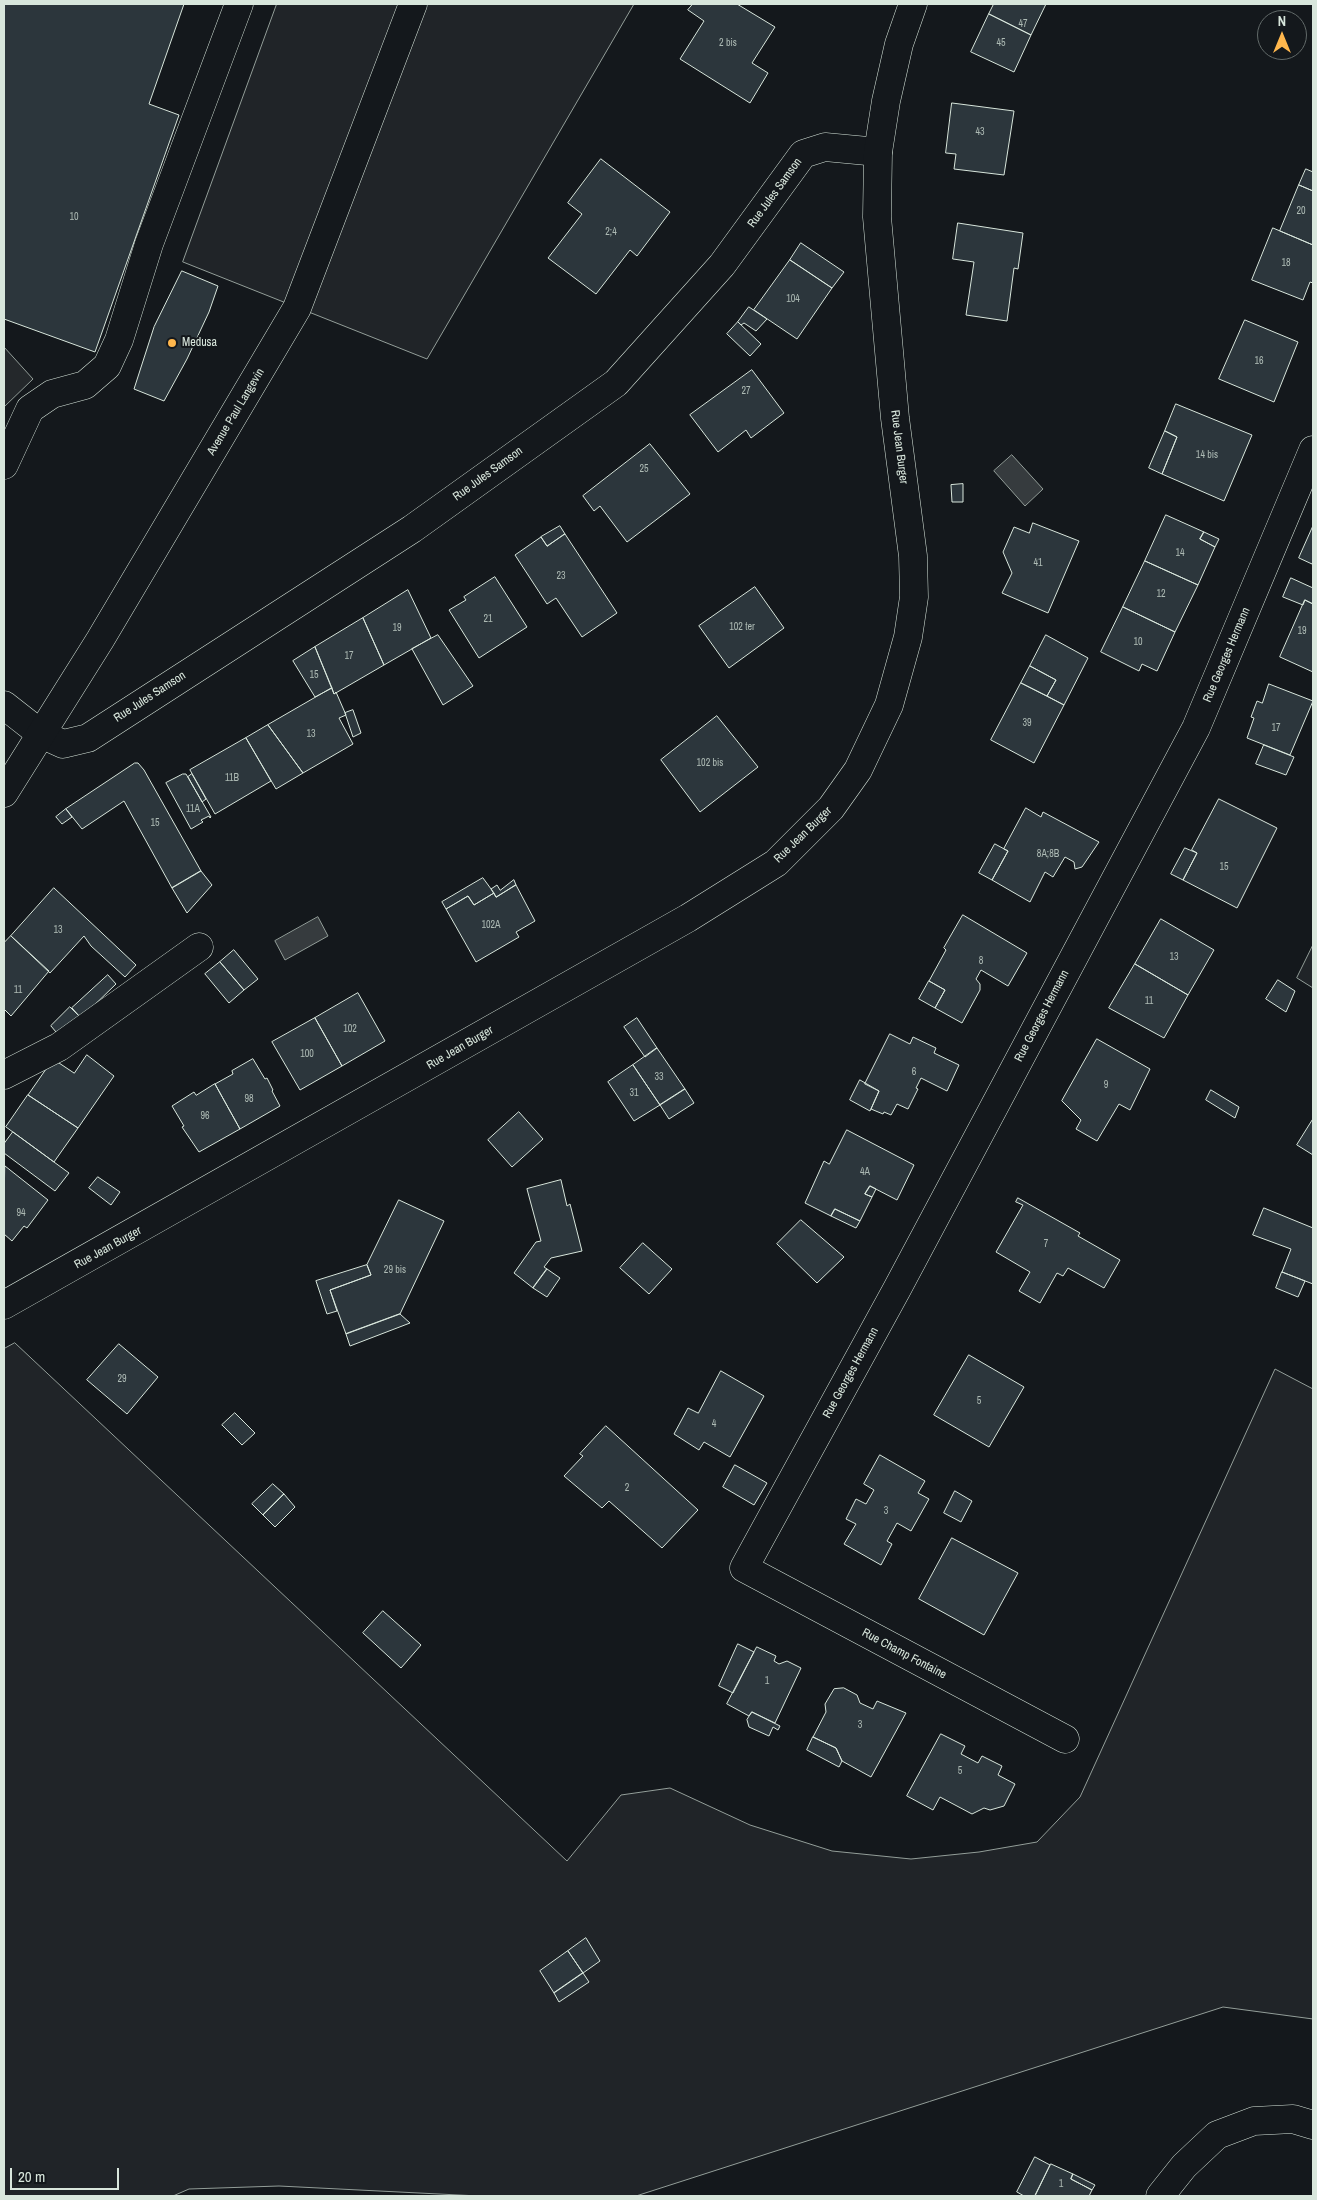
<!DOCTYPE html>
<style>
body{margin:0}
#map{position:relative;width:1317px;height:2200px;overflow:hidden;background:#14181c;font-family:"Archivo Narrow",sans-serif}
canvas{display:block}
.frame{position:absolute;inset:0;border:5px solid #d8e6dc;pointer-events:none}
.north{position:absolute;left:1257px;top:10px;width:50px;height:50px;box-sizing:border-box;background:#14181c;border:1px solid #626a69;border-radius:50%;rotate:0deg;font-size:14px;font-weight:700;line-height:20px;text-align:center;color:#d8e6dc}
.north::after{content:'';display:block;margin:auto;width:18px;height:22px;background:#ffb74d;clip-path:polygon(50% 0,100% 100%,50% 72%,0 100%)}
.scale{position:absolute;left:10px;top:2168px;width:109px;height:22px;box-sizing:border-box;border:2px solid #d8e6dc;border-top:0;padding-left:6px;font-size:15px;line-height:18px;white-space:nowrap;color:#d8e6dc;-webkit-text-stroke:4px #14181c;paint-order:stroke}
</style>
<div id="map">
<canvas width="1317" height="2200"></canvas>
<div class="frame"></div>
<div class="north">N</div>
<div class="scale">20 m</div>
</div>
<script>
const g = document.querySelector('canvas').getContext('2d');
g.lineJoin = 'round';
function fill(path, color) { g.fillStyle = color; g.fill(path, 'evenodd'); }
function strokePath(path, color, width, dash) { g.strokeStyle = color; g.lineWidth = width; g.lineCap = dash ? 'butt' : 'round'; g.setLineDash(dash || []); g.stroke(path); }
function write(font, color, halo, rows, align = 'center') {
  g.font = font + ' "Archivo Narrow",sans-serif'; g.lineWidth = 4; g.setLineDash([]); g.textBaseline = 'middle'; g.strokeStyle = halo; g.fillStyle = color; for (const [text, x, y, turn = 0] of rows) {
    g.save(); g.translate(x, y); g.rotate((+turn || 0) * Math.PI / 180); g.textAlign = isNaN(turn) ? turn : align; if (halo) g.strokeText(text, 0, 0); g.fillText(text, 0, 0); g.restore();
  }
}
const green = new Path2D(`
 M277,4H634L427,359L183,262Z
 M1313,945V988L1297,978Z
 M15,1343L567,1861L621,1795L670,1788L750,1825L832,1851L911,1859L979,1852L1037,1842L1080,1797L1275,1369L1313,1389V2019L1223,2007L636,2196H479L279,2186L189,2189L173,2196H4V1349Z`);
fill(green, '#202428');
strokePath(green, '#939e99', 1);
const parking = new Path2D(`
 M4,347L33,379L4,407Z`);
fill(parking, '#24282b');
strokePath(parking, '#939e99', 1);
const water = new Path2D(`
 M1012,455L1043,489L1025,506L994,471Z
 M318,917L328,936L285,960L275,941Z`);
fill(water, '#363b3e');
strokePath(water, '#939e99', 1);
const building = new Path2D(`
 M4,4H184L149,104L179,115L95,352L4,319Z
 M693,4H737L775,27L752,63L768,73L750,103L680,59L704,21L688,10Z
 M994,4H1046L1031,35L989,14Z
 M989,14L1031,35L1014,72L971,52Z
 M952,103L1014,111L1004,175L954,169L956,154L946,153Z
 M601,159L670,212L637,256L630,250L596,294L548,258L582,214L568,203Z
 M1306,169L1313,172V191L1299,185Z
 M1299,185L1313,191V245L1280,231Z
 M958,223L1023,233L1018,269L1014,268L1007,321L966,315L974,262L953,259Z
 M1273,228L1313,245V283L1310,282L1303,300L1252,280Z
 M801,243L844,272L832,288L790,260Z
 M790,260L832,288L797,339L754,310Z
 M182,271L218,286L209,312L187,359L164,401L134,389L154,327Z
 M749,307L767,319L756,331L744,323L741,325L738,322Z
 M1245,320L1298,342L1274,402L1219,379Z
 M738,322L761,344L750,356L727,334Z
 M752,370L784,413L751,438L746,430L718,452L690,415Z
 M1176,404L1252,435L1224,501L1162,474L1177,437L1165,431Z
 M1165,431L1177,437L1162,474L1149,468Z
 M650,444L690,494L627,542L600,506L594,511L583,496Z
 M963,484V502H952L951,485Z
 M1166,515L1204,532L1200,539L1215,547L1198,585L1145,561Z
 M1033,523L1079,541L1048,613L1002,593L1012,573L1003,552L1014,527L1029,533Z
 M560,526L565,534L547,546L541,537Z
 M1313,526V561L1312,564L1299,558Z
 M1204,532L1219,539L1215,547L1200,539Z
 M565,534L617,613L582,637L556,598L547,604L515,555L541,537L547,546Z
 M1145,561L1198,585L1175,632L1123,607Z
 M495,577L527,627L479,658L449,610L466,600L464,597Z
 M1291,578L1313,588V604L1305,600L1303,605L1283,597Z
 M755,587L784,628L729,668L699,626Z
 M408,590L431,638L384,665L363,618Z
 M1305,600L1313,604V672L1280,657Z
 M1123,607L1175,632L1157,671L1142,664L1139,671L1101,652Z
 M363,618L384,665L334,694L315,647Z
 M438,635L473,686L443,705L412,649Z
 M1046,635L1088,658L1064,705L1047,696L1056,680L1030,666Z
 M315,647L332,688L315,697L293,661Z
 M1030,666L1056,680L1047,696L1021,683Z
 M1021,683L1064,705L1034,763L991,740Z
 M1269,684L1313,701L1290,755L1247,738L1254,718L1251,717L1257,701L1262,703Z
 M332,688L334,694L336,692L346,715L339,718L353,744L303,773L268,725Z
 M353,710L361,733L353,737L345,713Z
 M717,716L758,767L700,812L661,760Z
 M268,725L303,773L276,789L246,738Z
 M246,738L271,781L215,814L190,770Z
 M1264,745L1294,757L1286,775L1256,764Z
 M135,763H138L144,770L201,871L172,888L124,801L82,829L66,809Z
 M183,774H186L211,817L210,818L209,816L201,820L203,822L191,829L166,783Z
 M192,774L206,799L202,802L188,777Z
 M1219,799L1277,828L1237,908L1183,880L1197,853L1192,850Z
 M1026,808L1041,817L1043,812L1099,842L1082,867L1075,869L1074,862L1065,857L1053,877L1045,872L1030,902L992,880L1008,851L1004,849Z
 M66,809L72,817L62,824L56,817Z
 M995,844L1008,851L992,880L979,873Z
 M1185,848L1197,853L1183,880L1171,874Z
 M201,871L212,885L187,913L172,888Z
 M483,878L494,893L474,905L468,896L446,909L442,902Z
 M514,880L516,885L496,897L491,889L497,885L500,890Z
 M516,885L535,921L516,932L519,937L476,962L446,909L468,896L474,905L494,893L496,897Z
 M54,888L136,965L125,977L91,946L84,936L50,973L11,936Z
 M963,915L1027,953L1008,986L981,970L976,979L980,984V990L962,1023L935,1008L945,990L929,981L946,950L944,948Z
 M1161,919L1214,950L1188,995L1135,964Z
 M11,936L49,971L11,1016L4,1009V943Z
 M234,950L258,979L244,990L220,962Z
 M220,962L244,990L229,1003L205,974Z
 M1135,964L1188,995L1164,1038L1109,1008Z
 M108,975L116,984L81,1018L72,1008Z
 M1278,980L1295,991L1286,1012L1266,999Z
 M929,981L945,990L935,1008L919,999Z
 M358,993L385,1041L342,1066L315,1018Z
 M70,1007L81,1018L61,1038L51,1026Z
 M315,1018L342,1066L300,1090L272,1042Z
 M637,1018L657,1048L645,1057L624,1027Z
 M890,1034L910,1044L913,1037L936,1048L934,1053L959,1065L947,1091L921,1078L916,1088L918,1089L908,1109L897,1104L891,1115L884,1112L883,1114L871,1109L879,1091L865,1084Z
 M1097,1039L1150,1069L1130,1110L1119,1104L1097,1141L1076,1129L1081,1120L1062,1101Z
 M657,1048L685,1089L660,1105L633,1065Z
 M87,1055L114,1076L78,1128L28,1095L53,1059L74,1073Z
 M253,1059L265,1079L267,1078L273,1090L272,1091L280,1106L240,1129L215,1084L233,1074L232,1071Z
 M633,1065L660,1105L634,1121L608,1082Z
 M860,1080L879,1091L870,1111L850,1100Z
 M215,1084L240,1129L199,1152L182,1127L184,1126L172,1106L194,1092L196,1095Z
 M685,1089L694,1103L669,1119L660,1105Z
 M1211,1090L1239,1107L1235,1118L1206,1100Z
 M28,1095L78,1128L54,1162L6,1127Z
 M519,1112L543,1139L512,1167L488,1140Z
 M1313,1119V1155L1297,1145Z
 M847,1130L914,1165L897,1200L870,1186L865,1194L872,1197L860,1221L835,1209L831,1216L805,1203L824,1161L829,1164Z
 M13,1132L69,1173L55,1191L4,1153V1144Z
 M5,1166L48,1200L27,1228L24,1226L12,1241L4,1234Z
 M98,1177L120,1192L111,1205L89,1188Z
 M561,1180L567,1206L570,1204L582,1251L551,1258L544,1267L547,1269L533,1288L514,1273L536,1242L541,1241L527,1189Z
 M870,1186L876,1189L872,1197L865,1194Z
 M1018,1198L1080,1233L1078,1236L1120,1260L1104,1288L1068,1268L1063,1276L1057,1273L1040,1303L1019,1291L1030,1272L996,1252L1023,1205L1016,1202Z
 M399,1200L444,1221L400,1314L346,1334L330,1290L371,1275L367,1265Z
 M1264,1208L1313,1228V1284L1282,1272L1291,1249L1253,1235Z
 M835,1209L860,1221L856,1228L831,1216Z
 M801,1220L844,1257L817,1283L777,1244Z
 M643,1243L672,1269L649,1294L620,1268Z
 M367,1265L371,1275L330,1290L337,1311L327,1314L316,1281Z
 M547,1269L560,1278L547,1297L533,1288Z
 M1282,1272L1305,1281L1298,1297L1276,1288Z
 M400,1314L410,1323L350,1346L346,1334Z
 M119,1344L158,1377L127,1414L87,1380Z
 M969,1355L1024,1387L989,1447L934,1415Z
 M721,1371L764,1396L730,1457L704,1442L699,1450L674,1434L688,1408L698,1413Z
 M235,1413L255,1433L242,1445L222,1425Z
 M606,1426L698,1510L662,1548L609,1501L602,1508L564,1476L583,1456L580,1454Z
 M880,1455L925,1481L918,1493L929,1499L911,1531L897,1523L887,1541L892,1544L881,1565L844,1544L856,1524L846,1519L856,1499L866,1504L874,1490L864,1484Z
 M735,1465L767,1483L754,1505L723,1487Z
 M273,1484L284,1494L263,1515L252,1504Z
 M955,1491L972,1501L961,1522L944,1513Z
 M284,1494L295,1507L275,1527L263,1515Z
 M952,1538L1018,1573L984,1635L919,1599Z
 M383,1611L421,1645L401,1668L363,1633Z
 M738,1644L754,1652L733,1693L719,1686Z
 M757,1647L776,1656L774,1661L779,1664L787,1661L801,1668L775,1723L752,1712L749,1716L727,1704Z
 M844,1688L857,1695L860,1703L873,1709L877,1701L906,1713L871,1777L842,1761L836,1748L813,1737L826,1712L825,1704L834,1689Z
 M752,1712L780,1726L778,1730L773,1727L769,1736L749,1727L747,1720Z
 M941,1734L965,1746L961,1754L978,1763L982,1756L1002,1766L998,1775L1015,1784L1004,1806L990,1810L984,1808L972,1814L940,1797L933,1810L907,1796Z
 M813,1737L836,1748L842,1761L839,1767L807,1750Z
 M586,1938L600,1961L583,1973L568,1951Z
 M568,1951L583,1973L554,1993L540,1971Z
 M583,1973L589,1982L559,2002L554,1993Z
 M1035,2157L1050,2165L1035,2196H1024L1017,2192Z
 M1051,2164L1073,2174L1071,2179L1092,2190L1089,2196H1035Z
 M1073,2174L1095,2185L1092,2190L1071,2179Z`);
fill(building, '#2c363c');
strokePath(building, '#d8e6dc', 1);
const minor = new Path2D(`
 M4,465L30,409L52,394L85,385L107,366L119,340L149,244L239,4
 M4,705L41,734L63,744L88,738L412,529L616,383L722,265L803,154L825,147L878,152
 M4,1075L59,1047L199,947
 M1065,1739L744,1568L897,1289L1196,728L1313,450
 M1160,2196L1184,2166L1217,2135L1254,2121L1293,2119L1313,2125`);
const major = new Path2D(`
 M4,793L100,640L297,308L413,4
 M4,1305L688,918L776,863L831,808L858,770L889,705L908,637L914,597L913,556L895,418L877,217L878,152L886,101L899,44L913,4`);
strokePath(minor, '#d8e6dc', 29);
strokePath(major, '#d8e6dc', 29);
strokePath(minor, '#14181c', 28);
strokePath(major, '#14181c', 28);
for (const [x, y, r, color] of [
 [172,343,5,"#ffb74d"]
]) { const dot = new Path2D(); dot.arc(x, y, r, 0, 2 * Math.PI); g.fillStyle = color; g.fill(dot); strokePath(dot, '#14181c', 2); }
write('10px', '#adbab4', null, [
 ["47",1023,24],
 ["2 bis",728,43],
 ["45",1001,43],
 ["43",980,132],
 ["20",1301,211],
 ["10",74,217],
 ["2;4",611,232],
 ["18",1286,263],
 ["104",793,299],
 ["16",1259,361],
 ["27",746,391],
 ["14 bis",1207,455],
 ["25",644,469],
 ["14",1180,553],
 ["41",1038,563],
 ["23",561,576],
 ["12",1161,594],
 ["21",488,619],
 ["102 ter",742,627],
 ["19",397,628],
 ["19",1302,631],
 ["10",1138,642],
 ["17",349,656],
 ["15",314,675],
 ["39",1027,723],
 ["17",1276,728],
 ["13",311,734],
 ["102 bis",710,763],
 ["11B",232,778],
 ["11A",193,809],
 ["15",155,823],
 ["8A;8B",1048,854],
 ["15",1224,867],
 ["102A",491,925],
 ["13",58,930],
 ["13",1174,957],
 ["8",981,961],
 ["11",18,990],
 ["11",1149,1001],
 ["102",350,1029],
 ["100",307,1054],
 ["6",914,1072],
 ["33",659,1077],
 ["9",1106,1085],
 ["31",634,1093],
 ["98",249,1099],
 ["96",205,1116],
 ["4A",865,1172],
 ["94",21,1213],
 ["7",1046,1244],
 ["29 bis",395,1270],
 ["29",122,1379],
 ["5",979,1401],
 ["4",714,1424],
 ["2",627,1488],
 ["3",886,1511],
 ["1",767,1681],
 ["3",860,1725],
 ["5",960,1771],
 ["1",1061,2184]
]);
write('12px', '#d8e6dc', '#14181c', [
 ["Rue Jules Samson",775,193,-54],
 ["Avenue Paul Langevin",236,412,-59],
 ["Rue Jean Burger",899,447,83],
 ["Rue Jules Samson",488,474,-36],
 ["Rue Georges Hermann",1227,655,-67],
 ["Rue Jules Samson",150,697,-33],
 ["Rue Jean Burger",803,835,-44],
 ["Rue Georges Hermann",1042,1016,-62],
 ["Rue Jean Burger",460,1048,-30],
 ["Rue Jean Burger",108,1248,-29],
 ["Rue Georges Hermann",851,1373,-61],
 ["Rue Champ Fontaine",904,1654,28]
]);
write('12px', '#d8e6dc', '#14181c', [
 ["Medusa",182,343]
], 'left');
</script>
